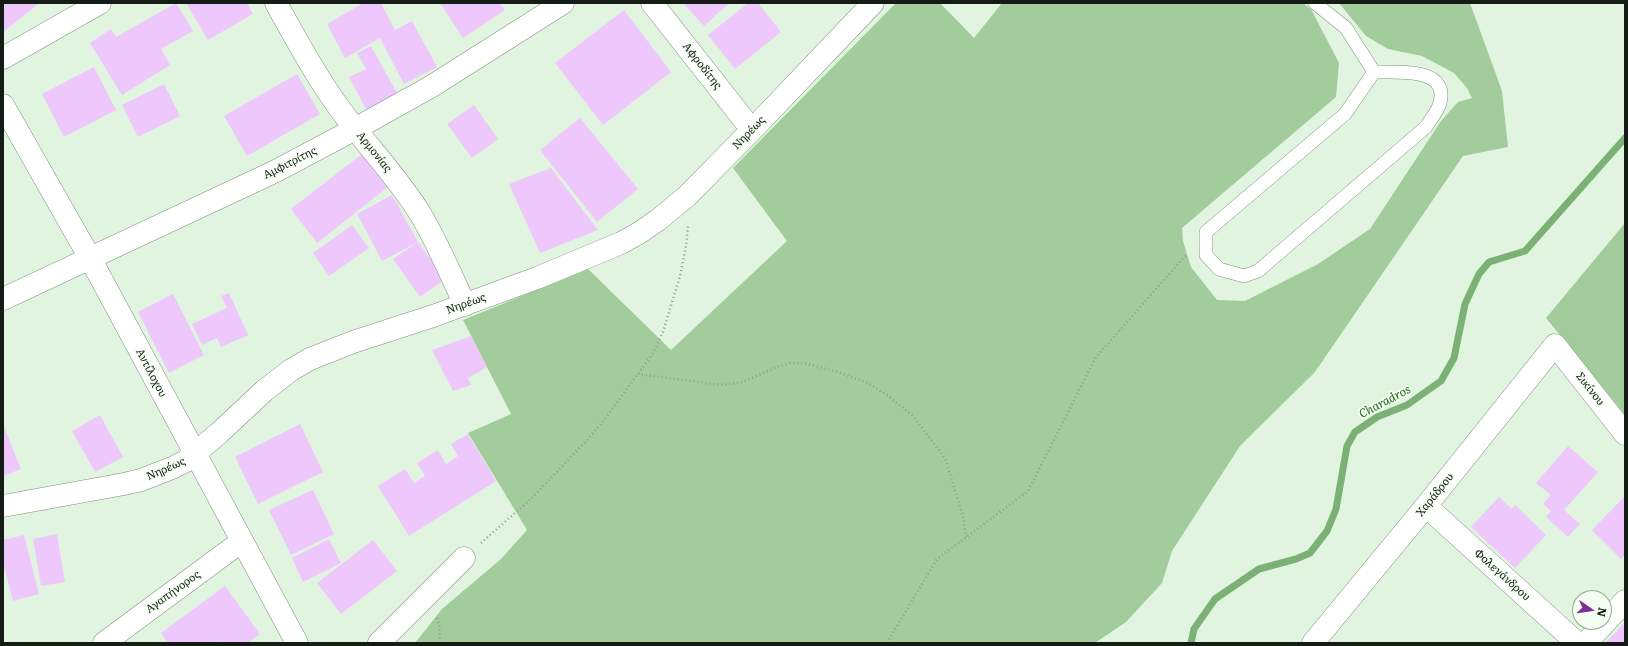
<!DOCTYPE html>
<meta charset="utf-8">
<style>
body{margin:0}
#map{position:relative;width:1628px;height:646px;overflow:hidden;background:#e1f4df;font-family:Literata,serif}
canvas{display:block}
.frame{position:absolute;inset:0;border:4px solid #151c15;pointer-events:none}
.north{position:absolute;left:1572px;top:590px;width:40px;height:40px;box-sizing:border-box;background:#f4fff2;border:1px solid #9ba49a;border-radius:50%;rotate:103deg;font-size:11px;font-weight:700;line-height:16px;text-align:center;color:#151c15}
.north::after{content:'';display:block;margin:auto;width:14px;height:18px;background:#802d9c;clip-path:polygon(50% 0,100% 100%,50% 72%,0 100%)}
</style>
<div id="map">
<canvas width="1628" height="646"></canvas>
<div class="frame"></div>
<div class="north">N</div>
</div>
<script>
const g = document.querySelector('canvas').getContext('2d');
g.lineJoin = 'round';
function fill(path, color) { g.fillStyle = color; g.fill(path, 'evenodd'); }
function strokePath(path, color, width, dash) { g.strokeStyle = color; g.lineWidth = width; g.lineCap = dash ? 'butt' : 'round'; g.setLineDash(dash || []); g.stroke(path); }
function write(font, color, halo, rows, align = 'center') {
  g.font = font + ' Literata,serif'; g.lineWidth = 3.5; g.setLineDash([]); g.textBaseline = 'middle'; g.strokeStyle = halo; g.fillStyle = color; for (const [text, x, y, turn = 0] of rows) {
    g.save(); g.translate(x, y); g.rotate((+turn || 0) * Math.PI / 180); g.textAlign = isNaN(turn) ? turn : align; if (halo) g.strokeText(text, 0, 0); g.fillText(text, 0, 0); g.restore();
  }
}
fill(new Path2D(`
 M896,3H940L974,38L1002,3H1303L1311,9L1339,63L1336,97L1182,228L1183,241L1191,267L1217,300L1245,301L1318,264L1370,229L1441,121L1458,102L1472,98L1467,88L1454,73L1422,56L1388,49L1366,36L1339,3H1470L1502,91L1508,147L1463,156L1315,372L1240,446L1172,551L1162,583L1126,622L1095,643H415L442,609L501,559L527,530L468,433L511,414L463,320L588,269L671,350L787,241L733,168Z
 M1625,223V415L1546,318Z`), '#a2cc9c');
strokePath(new Path2D(`
 M1191,643L1194,629L1215,599L1259,569L1296,559L1310,553L1327,531L1336,509L1347,446L1355,432L1377,417L1407,405L1441,381L1454,358L1465,304L1479,274L1489,262L1525,251L1625,138`), '#7cb176', 7);
fill(new Path2D(`
 M3,3H36L37,5L3,32Z
 M176,3L193,31L161,49L170,65L122,95L90,43L111,29L116,37Z
 M186,3H247L253,14L208,40Z
 M363,3H381L395,30L412,21L437,67L404,84L380,38L345,58L327,24Z
 M440,3H500L505,10L463,38Z
 M683,3H729L704,26Z
 M748,3H758L781,32L735,69L708,35Z
 M624,10L671,72L603,125L555,63Z
 M371,46L398,95L367,111L349,77L366,69L357,53Z
 M94,67L116,110L64,137L42,94Z
 M297,74L320,114L247,156L224,116Z
 M164,84L180,116L138,137L122,105Z
 M474,105L498,139L472,158L447,124Z
 M580,118L638,189L597,222L540,150Z
 M362,154L388,187L317,243L291,209Z
 M551,168L598,230L540,253L509,184Z
 M392,195L418,242L445,279L420,297L393,259L418,242L382,261L357,214Z
 M352,225L369,248L329,276L313,253Z
 M229,293L248,335L221,347L217,338L202,345L192,324L227,308L221,296Z
 M173,294L204,355L169,373L138,312Z
 M471,336L487,367L468,378L471,385L453,391L432,350Z
 M100,415L123,457L95,472L72,431Z
 M3,424L21,469L3,476Z
 M300,424L323,472L258,504L235,457Z
 M468,434L496,481L409,536L378,486L405,469L414,483L425,476L417,463L438,450L446,464L458,456L451,444Z
 M1568,446L1598,472L1564,510L1580,524L1568,537L1546,517L1551,511L1543,504L1551,495L1536,483Z
 M313,490L334,534L291,555L269,510Z
 M1625,496V554L1621,559L1592,530Z
 M1499,497L1512,509L1515,505L1546,535L1515,568L1471,527Z
 M57,534L65,582L41,586L33,539Z
 M24,535L39,594L13,601L3,562V540Z
 M329,539L341,563L303,582L292,558Z
 M373,540L397,571L341,614L317,583Z
 M225,586L260,634L248,643H225L224,641L221,643H168L161,633Z
 M1625,623V643H1605Z`), '#eec8fc');
const service = new Path2D(`
 M1315,3L1346,28L1374,72
 M1374,72C1396,73 1449,66 1440,103C1438,111 1430,120 1426,127L1258,271L1244,276L1219,269L1206,255V232L1345,114Z`);
const minor = new Path2D(`
 M276,3C296,39 316,76 340,109C366,145 398,177 421,215C438,244 451,275 465,305
 M652,3L752,130
 M3,58L100,3
 M3,105L90,258L297,643
 M3,299L276,171L355,129L432,86L563,3
 M3,506L124,484L141,480L172,468L186,461L219,433L265,390L291,370L310,359L353,342L433,316L537,278L621,243L639,233L658,220L687,196L752,130L873,3
 M1426,506L1577,643
 M104,643L242,541
 M379,643L464,558
 M1313,643L1426,506L1555,345L1625,434
 M1586,643L1625,601`);
strokePath(service, '#7f907c', 14);
strokePath(minor, '#7f907c', 23);
strokePath(new Path2D(`
 M638,374L721,385L743,382L779,366L790,363H803L838,372L868,383L890,397L913,416L945,458L963,516L966,537
 M481,543L532,498L588,439L605,419L653,353L663,332L680,276L686,246L688,226
 M437,618L439,624L440,643
 M887,643L937,559L1028,491L1096,357L1187,254`), '#909e8f', 2.5, [1, 3]);
strokePath(service, '#fff', 13);
strokePath(minor, '#fff', 22);
write('11px', '#151c15', '#f4fff2', [
 ["Αφροδίτης",702,66,52],
 ["Νηρέως",749,133,-46],
 ["Αρμονίας",374,152,51],
 ["Αμφιτρίτης",290,163,-27],
 ["Νηρέως",466,304,-20],
 ["Αντίλοχου",151,373,62],
 ["Σικίνου",1590,389,52],
 ["Νηρέως",166,469,-24],
 ["Χαράδρου",1435,495,-51],
 ["Φολεγάνδρου",1502,575,42],
 ["Αγαπήνορος",173,592,-36]
]);
write('italic 12px', '#22691c', '#f4fff2', [
 ["Charadros",1385,402,-28]
]);
</script>
